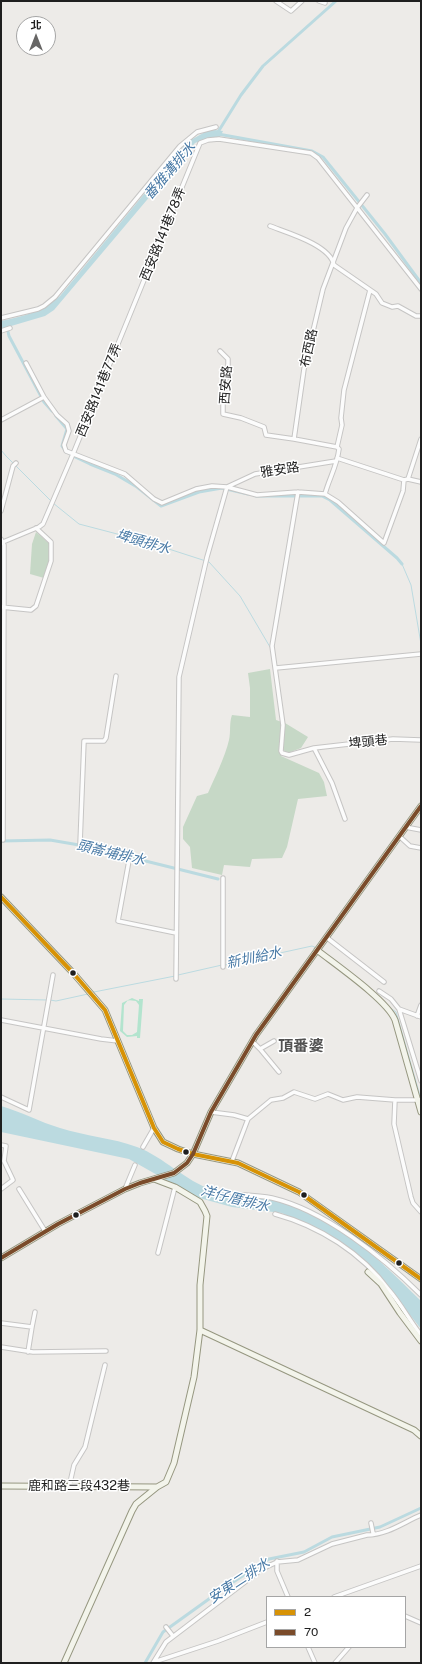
<!DOCTYPE html>
<meta charset="utf-8">
<style>
body{margin:0}
#map{position:relative;width:422px;height:1664px;overflow:hidden;background:#edebe8;font-family:"Public Sans","Noto Sans TC",sans-serif}
canvas{display:block}
.frame{position:absolute;inset:0;border:2px solid #1f1f1f;pointer-events:none}
.legend{position:absolute;left:266px;top:1596px;width:140px;height:52px;box-sizing:border-box;background:#fff;border:1px solid #a5a5a5;margin:0;padding:5px 7px;list-style:none;font-size:12px;color:#1f1f1f}
.legend li{display:flex;align-items:center;gap:8px;height:20px}
.legend b{width:20px;border:1px solid #a5a5a5}
.north{position:absolute;left:16px;top:16px;width:40px;height:40px;box-sizing:border-box;background:#fff;border:1px solid #a5a5a5;border-radius:50%;rotate:0deg;font-size:11px;font-weight:700;line-height:16px;text-align:center;color:#1f1f1f}
.north::after{content:'';display:block;margin:auto;width:14px;height:18px;background:#676665;clip-path:polygon(50% 0,100% 100%,50% 72%,0 100%)}
</style>
<div id="map">
<canvas width="422" height="1664"></canvas>
<div class="frame"></div>
<ul class="legend">
<li><b style="height:5px;background:#d79205"></b>2</li>
<li><b style="height:5px;background:#7a4b2a"></b>70</li>
</ul>
<div class="north">北</div>
</div>
<script>
const g = document.querySelector('canvas').getContext('2d');
g.lineJoin = 'round';
function fill(path, color) { g.fillStyle = color; g.fill(path, 'evenodd'); }
function strokePath(path, color, width, dash) { g.strokeStyle = color; g.lineWidth = width; g.lineCap = dash ? 'butt' : 'round'; g.setLineDash(dash || []); g.stroke(path); }
function write(font, color, halo, rows, align = 'center') {
  g.font = font + ' "Public Sans","Noto Sans TC",sans-serif'; g.lineWidth = 3; g.setLineDash([]); g.textBaseline = 'middle'; g.strokeStyle = halo; g.fillStyle = color; for (const [text, x, y, turn = 0] of rows) {
    g.save(); g.translate(x, y); g.rotate((+turn || 0) * Math.PI / 180); g.textAlign = isNaN(turn) ? turn : align; if (halo) g.strokeText(text, 0, 0); g.fillText(text, 0, 0); g.restore();
  }
}
fill(new Path2D(`
 M36,532L50,544V557L44,578L30,574L32,544Z
 M270,669L276,720L285,723L308,737L301,748L288,753L283,750L281,756L319,773L324,782L327,796L298,799L287,847L282,858L252,859L250,867L224,865L222,875L192,868L190,847L183,839V827L197,796L208,793C215,777 225,757 229,740C231,732 229,723 232,715L250,717V688L248,673Z`), '#c6d8c6');
fill(new Path2D(`
 M132,998L139,1001V999H143L140,1038H137V1036L127,1037L120,1031L122,1003ZM128,1000L136,1001L139,1005L137,1032L132,1035H127L123,1031L124,1005Z`), '#b3e4ce');
fill(new Path2D(`
 M215,130L223,131L220,137L205,139L195,143L54,310L45,316L1,329V321C27,315 39,313 60,296L187,142L207,131Z
 M1,1106C22,1112 40,1122 60,1128C85,1136 113,1138 137,1147C164,1157 185,1181 213,1190C233,1196 254,1194 273,1200C336,1217 376,1256 421,1301V1329L390,1289L348,1249L282,1213L232,1207L196,1197L129,1159L1,1132Z`), '#bbdae0');
strokePath(new Path2D(`
 M1,450L6,456L51,501
 M53,503L79,524L144,541L209,562L240,596L270,647
 M1,544L2,545V605
 M402,564L411,585L421,644
 M1,756L2,608
 M321,950L340,964
 M225,965L312,946L317,948
 M178,975L222,965
 M94,992L175,976
 M1,999L47,1000
 M50,1000L56,1001L88,994
 M389,1007L396,1012L421,1099`), '#bbdae0', 1);
strokePath(new Path2D(`
 M218,132L241,95L263,66L336,1
 M218,134L312,151L323,157L385,234L421,283
 M7,327L9,336L44,402L52,411
 M56,416L67,429L62,446L66,452
 M71,455L90,464L115,474L137,487L161,506L199,492L222,488L248,494
 M256,496H322L330,500L397,558L402,564
 M1,841L50,840L85,846L218,879
 M145,1663L163,1632L227,1586L269,1559L304,1552L332,1537L380,1527L421,1508`), '#bbdae0', 3);
const street = new Path2D(`
 M276,1L291,11L302,1
 M319,1L325,3
 M270,226C288,233 330,245 334,265L376,294L382,303L392,307L398,306L416,316H421
 M1,318L38,309L44,306L55,297L180,146L197,132L216,127
 M1,331L10,328
 M220,351L228,359V371L223,392V414L241,418L264,427L266,435L294,439
 M26,363L44,397L57,415L67,424L69,431L64,445L66,451L125,474L154,499L162,503L196,489L212,486L227,487L257,495L298,492L325,494L338,502L384,543L403,491L404,480
 M1,420L44,397
 M337,447L342,425L341,418L344,390L370,290
 M337,458L404,480L408,479L421,482
 M408,479L421,439
 M298,492L272,646L283,725L281,751L282,753L289,755L314,748L332,783L345,819
 M325,494C329,479 337,466 339,449L337,447L294,439L304,369L323,289L346,228L357,208L367,195
 M1,511L13,466L16,463
 M1,539L4,545V587L3,840
 M3,542L39,527L43,524L73,454L200,143L208,140L219,139L311,153L318,158L421,289
 M1,607L31,610L36,606L51,561V542L36,528
 M276,668L421,654
 M314,748L393,739L421,740
 M405,827L421,830
 M399,836L410,846L421,848
 M80,844L84,741H104L106,738L116,676
 M130,855L118,921L176,933
 M326,937L384,982
 M223,967V878
 M176,979L179,677L207,557L227,487L255,474L336,461
 M379,991L391,999L399,1009L421,1017
 M399,1009L421,1081
 M417,1016L421,1005
 M1,1020L101,1039L118,1041
 M252,1041L260,1049L274,1041
 M260,1049L279,1072
 M1,1097L29,1110L53,975
 M395,1100L394,1124L411,1197L413,1203L421,1212
 M211,1112L234,1115L248,1119
 M1,1145L6,1146L4,1161L13,1180L1,1189
 M143,1147L154,1128
 M232,1161L248,1119L271,1100L283,1098L294,1092L315,1099L328,1094L343,1100L357,1097L395,1100H421
 M19,1189L45,1231
 M125,1189L135,1165
 M232,1194C245,1195 259,1195 272,1198C324,1210 383,1257 421,1295
 M275,1214C319,1226 362,1253 389,1290C401,1304 410,1321 421,1335
 M158,1253L175,1187
 M1,1323L32,1327L28,1352
 M32,1327L35,1312
 M1,1347L33,1352L106,1351
 M69,1487L74,1465L85,1447L105,1365
 M371,1523L373,1533
 M277,1561V1571L288,1597
 M334,1597L421,1566
 M405,1616L421,1623
 M166,1627L173,1636
 M308,1647L315,1663
 M154,1662L218,1641L267,1622
 M153,1663L166,1642L262,1569L277,1562L298,1560L332,1544L367,1535C387,1535 404,1522 421,1515
 M335,1663L349,1647`);
const secondary = new Path2D(`
 M1,897L74,974L105,1010L154,1128L163,1142L178,1149L193,1154L238,1163L299,1192L421,1279
 M317,950C336,965 387,1000 395,1020L421,1112
 M1,1258L58,1224L125,1189L140,1183L174,1173L187,1163L193,1154L211,1112L256,1035L421,806
 M368,1272L381,1284L400,1313L421,1341
 M200,1330L414,1430L421,1436
 M1,1486L157,1487
 M64,1663L132,1511L136,1504L157,1487L166,1482L174,1463L194,1377L200,1330V1285L207,1216L205,1211L200,1202L175,1187L154,1179`);
strokePath(street, '#c6c5c4', 5.5);
strokePath(secondary, '#969780', 7);
strokePath(street, '#fcfcfc', 3.5);
strokePath(secondary, '#f3f4eb', 5);
strokePath(new Path2D(`
 M1,897L74,974L105,1010L154,1128L163,1142L178,1149L193,1154L238,1163L299,1192L421,1279`), '#d79205', 4);
strokePath(new Path2D(`
 M1,1258L58,1224L125,1189L140,1183L174,1173L187,1163L193,1154L211,1112L256,1035L421,806`), '#7a4b2a', 4);
for (const [x, y, r, color] of [
 [73,973,3.5,"#1f1f1f"],
 [186,1152,3.5,"#1f1f1f"],
 [304,1195,3.5,"#1f1f1f"],
 [76,1215,3.5,"#1f1f1f"],
 [399,1263,3.5,"#1f1f1f"]
]) { const dot = new Path2D(); dot.arc(x, y, r, 0, 2 * Math.PI); g.fillStyle = color; g.fill(dot); strokePath(dot, '#fff', 1.5); }
write('13px', '#1f1f1f', '#fff', [
 ["西安路141巷78弄",163,234,-68],
 ["布西路",309,348,-78],
 ["西安路",226,385,-86],
 ["西安路141巷77弄",99,390,-68],
 ["雅安路",280,470,-9],
 ["埤頭巷",368,742,-6],
 ["鹿和路三段432巷",79,1486]
]);
write('italic 14px', '#497aa6', '#fff', [
 ["番雅溝排水",170,171,-49],
 ["埤頭排水",143,542,16],
 ["頭崙埔排水",111,853,13],
 ["新圳給水",254,958,-12],
 ["洋仔厝排水",235,1199,14],
 ["安東二排水",239,1581,-33]
]);
write('bold 15px', '#525252', '#fff', [
 ["頂番婆",301,1046]
]);
</script>
